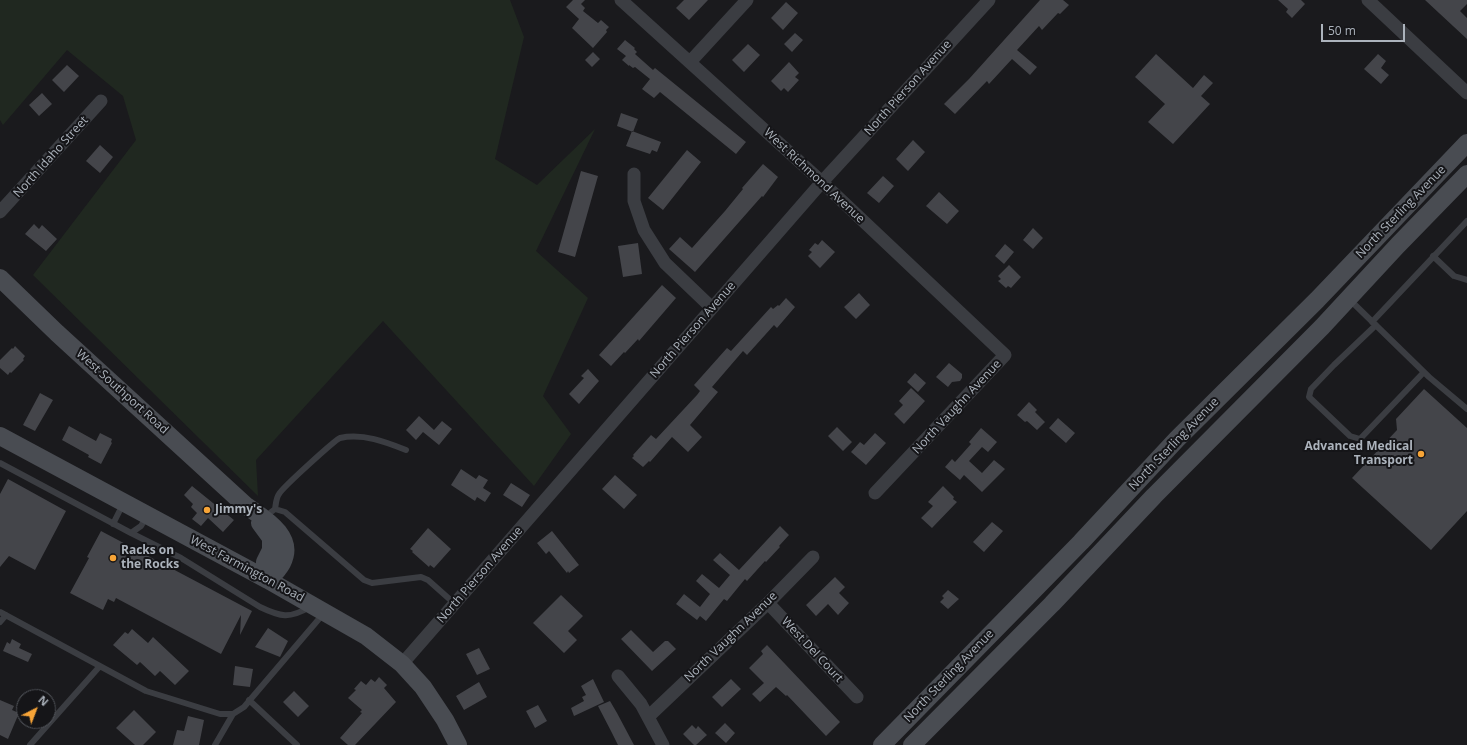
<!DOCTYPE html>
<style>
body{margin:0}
#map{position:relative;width:1467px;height:745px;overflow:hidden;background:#1a1a1d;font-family:"Open Sans",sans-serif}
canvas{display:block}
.north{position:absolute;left:16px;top:689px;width:40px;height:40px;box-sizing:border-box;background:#151518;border:1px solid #51545a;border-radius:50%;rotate:42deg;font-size:11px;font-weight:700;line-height:16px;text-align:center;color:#acb3bc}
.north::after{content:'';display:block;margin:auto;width:14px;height:18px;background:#f7a437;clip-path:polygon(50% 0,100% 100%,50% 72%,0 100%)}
.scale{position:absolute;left:1321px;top:24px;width:84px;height:18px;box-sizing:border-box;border:2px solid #acb3bc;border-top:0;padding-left:5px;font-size:12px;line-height:14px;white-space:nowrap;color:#acb3bc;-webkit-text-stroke:3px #151518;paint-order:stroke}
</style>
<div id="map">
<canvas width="1467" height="745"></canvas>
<div class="north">N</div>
<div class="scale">50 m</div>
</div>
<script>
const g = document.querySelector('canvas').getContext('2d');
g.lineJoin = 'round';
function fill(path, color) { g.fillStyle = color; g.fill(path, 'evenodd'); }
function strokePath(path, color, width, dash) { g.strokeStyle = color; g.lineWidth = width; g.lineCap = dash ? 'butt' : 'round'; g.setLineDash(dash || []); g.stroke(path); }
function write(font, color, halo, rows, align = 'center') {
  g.font = font + ' "Open Sans",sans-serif'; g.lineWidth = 4; g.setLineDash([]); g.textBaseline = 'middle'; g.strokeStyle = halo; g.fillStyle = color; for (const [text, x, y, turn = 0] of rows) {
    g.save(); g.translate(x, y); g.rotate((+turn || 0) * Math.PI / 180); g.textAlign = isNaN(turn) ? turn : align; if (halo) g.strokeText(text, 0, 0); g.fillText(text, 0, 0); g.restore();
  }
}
fill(new Path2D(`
 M0,0H510L524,37L495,159L537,185L595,129L536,251L588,298L543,396L571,434L534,486L383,321L256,460L258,496L33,275L136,140L123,96L67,50L3,125L0,120Z`), '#202820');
fill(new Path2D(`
 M573,0H585L581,4L585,8L583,11L598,23L601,20L609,27L606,30L607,32L593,48L572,28L579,19L566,7Z
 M684,0H708L689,20L676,8Z
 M1040,0H1063L1069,5L1060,14L1058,13L1042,30L1039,26L1017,50L1037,67L1030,75L1012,59L989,84L987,81L955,114L944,104L969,79Z
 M1278,0H1301L1305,4L1292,18L1286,12L1288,9Z
 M1425,0H1467V4L1460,11L1467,18V39Z
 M786,2L798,13L783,30L771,18Z
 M795,33L803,40L792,52L784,44Z
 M625,40L635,48L634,49L637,52L635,54L653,70L655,68L746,142L736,154L660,92L654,98L642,89L650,79L635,67L633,68L629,65V66L622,60L626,56L617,49Z
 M748,44L760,55L744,72L732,60Z
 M593,52L600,59L592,67L585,60Z
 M1156,54L1193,88L1204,75L1213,83L1201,96L1210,104L1173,144L1148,122L1165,104L1135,77Z
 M1378,54L1386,61L1381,68L1389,75L1381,84L1364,69Z
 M789,62L799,73L795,77L799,80L788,92L784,88L781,91L771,81Z
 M67,65L79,76L64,92L52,80Z
 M42,93L52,104L39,116L29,105Z
 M621,113L638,119L633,132L617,126Z
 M632,131L661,142L657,152L652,150L650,154L626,146Z
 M913,140L925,152L908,171L896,159Z
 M100,145L113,157L100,173L86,161Z
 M687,150L701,162L663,210L648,198Z
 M763,164L778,177L763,197L762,196L695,272L669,249L680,237L692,248L725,211L743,189L742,188Z
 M581,171L598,176L575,257L558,252Z
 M883,176L894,186L879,203L867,193Z
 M939,192L959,211L947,224L926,206Z
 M34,224L39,229L42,225L57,239L46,251L25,234Z
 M1033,228L1043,238L1033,249L1023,240Z
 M822,240L835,252L820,268L808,256L812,252L809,250L815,243L818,245Z
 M638,243L642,274L623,277L618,246Z
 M1005,244L1014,252L1004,264L995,256Z
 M1009,265L1021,277L1011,288L1008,286L1006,288L998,281L1001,279L998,276Z
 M662,285L676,298L639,341L638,339L625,353L624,352L611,366L599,355Z
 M859,293L870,305L856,319L844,307Z
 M786,298L795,307L777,328L774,325L747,355L743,351L712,387L718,392L690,425L702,437L688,452L672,437L650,462L649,461L643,467L632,458L634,456L633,455L651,435L656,439L697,395L700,391L694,385L727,348L731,351L771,307L773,309L778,305L779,306Z
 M15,346L25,356L23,359L24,360L11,373L10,372L8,375L0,368V360L12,348L13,349Z
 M949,363L962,374V378L960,381L952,382L948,387L936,377Z
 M588,369L599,381L579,404L569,394L584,378L581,376Z
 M915,373L926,383L918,392L907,382Z
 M911,388L925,401L904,424L894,414L903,405L899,401Z
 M1424,389L1467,428V511L1431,550L1352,478L1397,430L1396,419Z
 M40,393L53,400L35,431L23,425Z
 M1029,402L1037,410L1035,412L1045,422L1037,430L1027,421L1025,422L1017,415Z
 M419,416L434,430L442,421L452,429L439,445L423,432L416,440L406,430Z
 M1058,418L1075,433L1066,443L1049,428Z
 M69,426L96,441L100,433L112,439L111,442L112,443L101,464L88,457L89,455L62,440Z
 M837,427L852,442L843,451L828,436Z
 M981,428L997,442L988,452L982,447L969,461L982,473L994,460L1005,469L982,492L964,475L960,480L945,467L952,459L955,462L971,444L969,442Z
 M875,433L886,443L866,465L851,452L860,442L864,445Z
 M461,469L476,479L479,475L488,480L483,488L491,493L485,502L477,497L475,501L451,485Z
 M615,475L637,495L624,509L602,489Z
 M8,479L66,511L35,570L9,556L0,567V494Z
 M511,483L530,495L522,507L503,495Z
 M192,486L234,520L223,532L208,518L201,526L192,519L197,513L191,507L193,504L184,495Z
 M943,486L954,497L953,499L957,502L932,528L921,518L933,506L928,502Z
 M992,522L1003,531L984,552L973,542Z
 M780,526L789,535L779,546L780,547L766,562L765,561L747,581L745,579L727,601L724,599L706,621L700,616L697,620L676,604L684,594L700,607L710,594L696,581L702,574L719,588L730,575L713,560L720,553L739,570Z
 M428,528L451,549L434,568L430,565L429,567L412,552L413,551L410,549Z
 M101,531L252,611L240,635L241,615L221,654L116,598L114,602L108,599L103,610L70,593L89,558L87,557Z
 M552,531L579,565L569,573L568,571L567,573L549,551L546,554L537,543Z
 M835,577L845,587L839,593L849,603L838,615L828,604L816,616L806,605Z
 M948,590L959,599L948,609L940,602L944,598L942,596Z
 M561,595L583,616L568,631L577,640L564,653L533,623Z
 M268,628L288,641L280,657L255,647Z
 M132,629L148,643L153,637L189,671L175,685L160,671L155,676L140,662L137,665L113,645L125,632L128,634Z
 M631,630L653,652L665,641H668L676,649L652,671L621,639Z
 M12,639L21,644L19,648L32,654L28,662L3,651L7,642L10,644Z
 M767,645L840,722L826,736L787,695L786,696L776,687L760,702L752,694L764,683L749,668L763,654L761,651Z
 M479,648L490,669L477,675L466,654Z
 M235,666L253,669L250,687L233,685Z
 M379,677L387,685L384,688L396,702L355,745H348L340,738L362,713L360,712L362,710L348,698L356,690L354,689L361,681L366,685L371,679L375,682Z
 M593,679L604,702L574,716L571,708L584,701L582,697L586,695L581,686Z
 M731,679L741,689L722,707L712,697Z
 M479,682L487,697L464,710L456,696Z
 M294,691L309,706L298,717L283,702Z
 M0,700L14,706L12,710L19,713L8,739L0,735Z
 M610,701L617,713L634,745H618L612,733L598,706Z
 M538,705L547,721L535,728L526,711Z
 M134,710L156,732L143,745H135L116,728Z
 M188,716L204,720L199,745H173L177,730L184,731Z
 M725,723L735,733L726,743L715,733Z
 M692,725L696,729L698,726L707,735L696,745H694L683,734Z`), '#44454a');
strokePath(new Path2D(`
 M1433,256L1454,276L1467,280
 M1350,300L1429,377L1467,409
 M1372,322L1467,221
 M1376,325L1334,365L1311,389L1309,397L1350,436L1360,439L1424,372
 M0,463L131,533L141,526L147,516
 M275,509C276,504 276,498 279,494C283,487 335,440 340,438C363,433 386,442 406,450
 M266,516L275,509L285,512L364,580L372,583L421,577L428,580L455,604
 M113,524L123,504
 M131,533L181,558L260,607C281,617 289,619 310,607
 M0,612L146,691L220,714H233L244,707L324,613
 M0,622L6,615
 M249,700L297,745
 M30,745L100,666
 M215,745L233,714`), '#3b3d42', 6);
strokePath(new Path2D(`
 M621,0L822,182L1005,355L875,493
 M1368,0L1467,93
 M690,62L747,0
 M634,174V201L644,230L665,263L712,308
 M0,212L101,101
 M768,603L857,697
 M402,664L822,182L989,0
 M618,676L641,704L663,745
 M648,717L768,603L813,557`), '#3b3d42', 13);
strokePath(new Path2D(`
 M0,278L57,333L245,505C263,518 296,536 282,563C279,569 273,575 268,580
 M0,436L268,580L366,636L402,664L423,687L445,720L458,745
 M260,523L271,538V550L265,562L268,580
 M882,745L1081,542L1177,439L1317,300L1467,143
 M912,745L1052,604L1154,496L1322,327L1398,245L1467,174`), '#494c52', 18);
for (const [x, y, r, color] of [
 [1421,454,4,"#f7a437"],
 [207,510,4,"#f7a437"],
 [113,558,4,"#f7a437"]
]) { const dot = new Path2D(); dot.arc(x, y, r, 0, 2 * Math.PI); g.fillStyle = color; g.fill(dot); strokePath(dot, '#151518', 1.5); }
write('12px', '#acb3bc', '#151518', [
 ["North Pierson Avenue",908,88,-48],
 ["North Idaho Street",51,157,-48],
 ["West Richmond Avenue",814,176,43],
 ["North Sterling Avenue",1401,212,-46],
 ["North Pierson Avenue",693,330,-49],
 ["West Southport Road",122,392,42],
 ["North Vaughn Avenue",957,407,-47],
 ["North Sterling Avenue",1174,444,-46],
 ["West Farmington Road",247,569,28],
 ["North Pierson Avenue",480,575,-49],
 ["North Vaughn Avenue",731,637,-44],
 ["West Del Court",812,650,47],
 ["North Sterling Avenue",949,676,-46]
]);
write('bold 12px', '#acb3bc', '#151518', [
 ["Advanced Medical",1413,447,"right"],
 ["Transport",1413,461,"right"],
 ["Jimmy's",215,510],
 ["Racks on",121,551],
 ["the Rocks",121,565]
], 'left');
</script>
